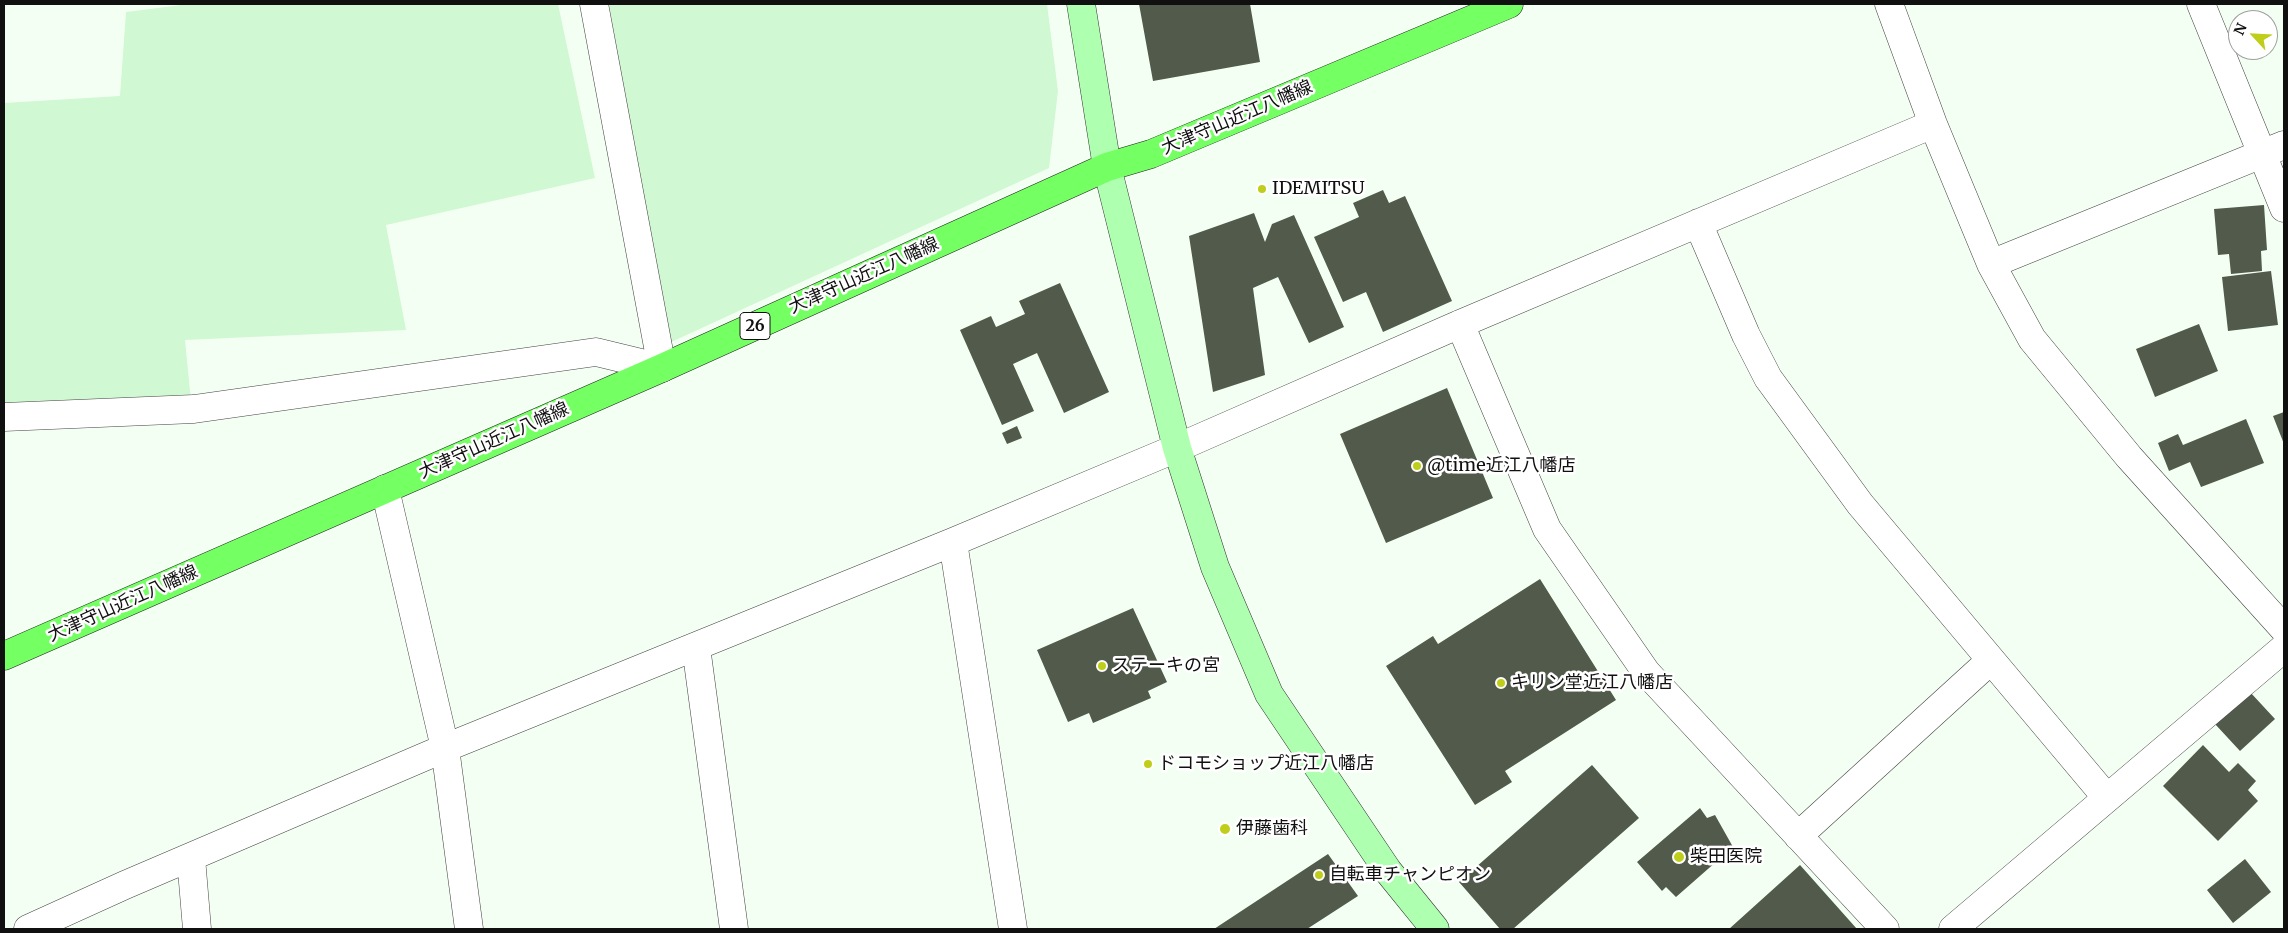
<!DOCTYPE html>
<meta charset="utf-8">
<style>
body{margin:0}
#map{position:relative;width:2288px;height:933px;overflow:hidden;background:#f4fff3;font-family:Merriweather,serif}
canvas{display:block}
.frame{position:absolute;inset:0;border:5px solid #101010;pointer-events:none}
.north{position:absolute;left:2228px;top:10px;width:50px;height:50px;box-sizing:border-box;background:#fff;border:1px solid #9f9f9f;border-radius:50%;rotate:295deg;font-size:14px;font-weight:700;line-height:20px;text-align:center;color:#101010}
.north::after{content:'';display:block;margin:auto;width:18px;height:22px;background:#bfce1a;clip-path:polygon(50% 0,100% 100%,50% 72%,0 100%)}
</style>
<div id="map">
<canvas width="2288" height="933"></canvas>
<div class="frame"></div>
<div class="north">N</div>
</div>
<script>
const g = document.querySelector('canvas').getContext('2d');
g.lineJoin = 'round';
function fill(path, color) { g.fillStyle = color; g.fill(path, 'evenodd'); }
function strokePath(path, color, width, dash) { g.strokeStyle = color; g.lineWidth = width; g.lineCap = dash ? 'butt' : 'round'; g.setLineDash(dash || []); g.stroke(path); }
function write(font, color, halo, rows, align = 'center') {
  g.font = font + ' Merriweather,"Noto Sans JP",serif'; g.lineWidth = 5; g.setLineDash([]); g.textBaseline = 'middle'; g.strokeStyle = halo; g.fillStyle = color; for (const [text, x, y, turn = 0] of rows) {
    g.save(); g.translate(x, y); g.rotate((+turn || 0) * Math.PI / 180); g.textAlign = isNaN(turn) ? turn : align; if (halo) g.strokeText(text, 0, 0); g.fillText(text, 0, 0); g.restore();
  }
}
fill(new Path2D(`
 M189,4H558L595,178L386,225L406,330L185,340L191,401L4,406V103L120,96L126,12Z
 M609,4H1047L1058,91L1049,168L667,344Z`), '#d0f8d2');
fill(new Path2D(`
 M1139,4H1250L1260,62L1153,81Z
 M1383,190L1389,203L1405,196L1452,301L1383,332L1366,292L1343,302L1314,237L1359,217L1353,203Z
 M2264,205L2267,250L2261,251L2262,271L2231,274L2229,254L2218,255L2214,209Z
 M1254,213L1265,242L1272,224L1294,215L1344,327L1309,343L1278,277L1253,288L1265,375L1213,392L1189,236Z
 M2271,271L2278,325L2228,331L2222,277Z
 M1060,283L1109,392L1064,413L1037,353L1013,364L1034,411L1002,425L960,330L991,316L996,327L1025,314L1019,301Z
 M2199,324L2218,371L2155,397L2136,349Z
 M1447,388L1493,498L1386,543L1340,434Z
 M2284,412V444L2273,416Z
 M2246,419L2264,463L2201,487L2190,462L2169,471L2158,443L2178,434L2183,445Z
 M1017,426L1022,438L1007,444L1002,433Z
 M1540,579L1616,700L1505,771L1512,782L1475,805L1386,666L1433,636L1438,644Z
 M1133,608L1167,682L1148,691L1151,698L1093,723L1089,713L1068,722L1037,650Z
 M2250,692L2275,719L2240,751L2215,724Z
 M2203,745L2229,772L2238,763L2256,781L2248,790L2258,801L2218,841L2163,786Z
 M1592,765L1639,818L1513,929H1500L1459,882Z
 M1700,808L1707,818L1715,815L1733,847L1676,897L1666,887L1662,891L1637,862Z
 M1328,854L1358,896L1307,929H1214Z
 M2245,859L2271,892L2233,923L2207,890Z
 M1800,865L1857,929H1729Z`), '#525a4b');
const street = new Path2D(`
 M1889,4L1933,124L1991,264L2032,339L2129,457L2284,629
 M2201,4L2284,208
 M1698,223L1746,335L1768,378L1860,504L2107,798
 M1991,264L2284,145
 M1460,324L1547,529L1646,672L1885,929
 M4,417L194,409L596,352L662,368L594,4
 M385,489L445,748L469,929
 M953,542L1013,929
 M696,647L734,929
 M1798,836L1991,660
 M191,858L197,929
 M28,929L125,885L445,748L953,542L1177,448L1460,324L1933,124
 M1953,929L2284,648`);
const secondary = new Path2D(`
 M1081,4L1107,167L1177,448L1215,567L1269,694L1388,871L1435,929`);
const primary = new Path2D(`
 M4,656L662,368L1107,167L1151,154L1509,4`);
strokePath(street, '#434343', 29);
strokePath(secondary, '#323232', 29);
strokePath(primary, '#212121', 29);
strokePath(street, '#fff', 28);
strokePath(secondary, '#aeffb0', 28);
strokePath(primary, '#74ff63', 28);
for (const [x, y, r, color] of [
 [1262,189,5,"#bfce1a"],
 [1417,466,5,"#bfce1a"],
 [1102,666,5,"#bfce1a"],
 [1501,683,5,"#bfce1a"],
 [1148,764,5,"#bfce1a"],
 [1225,829,6,"#bfce1a"],
 [1679,857,6,"#bfce1a"],
 [1319,875,5,"#bfce1a"]
]) { const dot = new Path2D(); dot.arc(x, y, r, 0, 2 * Math.PI); g.fillStyle = color; g.fill(dot); strokePath(dot, '#fff', 2); }
for (const [x, y, w] of [
 [755,326,30]
]) { const box = new Path2D(); box.roundRect(x - w / 2, y - 13.5, w, 27, 4); g.fillStyle = '#fff'; g.fill(box); strokePath(box, '#101010', 1); }
write('bold 16px', '#101010', null, [
 ["26",755,326]
]);
write('18px', '#101010', '#fff', [
 ["大津守山近江八幡線",1237,118,-23],
 ["大津守山近江八幡線",864,276,-24],
 ["大津守山近江八幡線",494,441,-24],
 ["大津守山近江八幡線",123,604,-24]
]);
write('18px', '#101010', '#fff', [
 ["IDEMITSU",1272,189],
 ["@time近江八幡店",1427,466],
 ["ステーキの宮",1112,666],
 ["キリン堂近江八幡店",1511,683],
 ["ドコモショップ近江八幡店",1158,764],
 ["伊藤歯科",1236,829],
 ["柴田医院",1690,857],
 ["自転車チャンピオン",1329,875]
], 'left');
</script>
